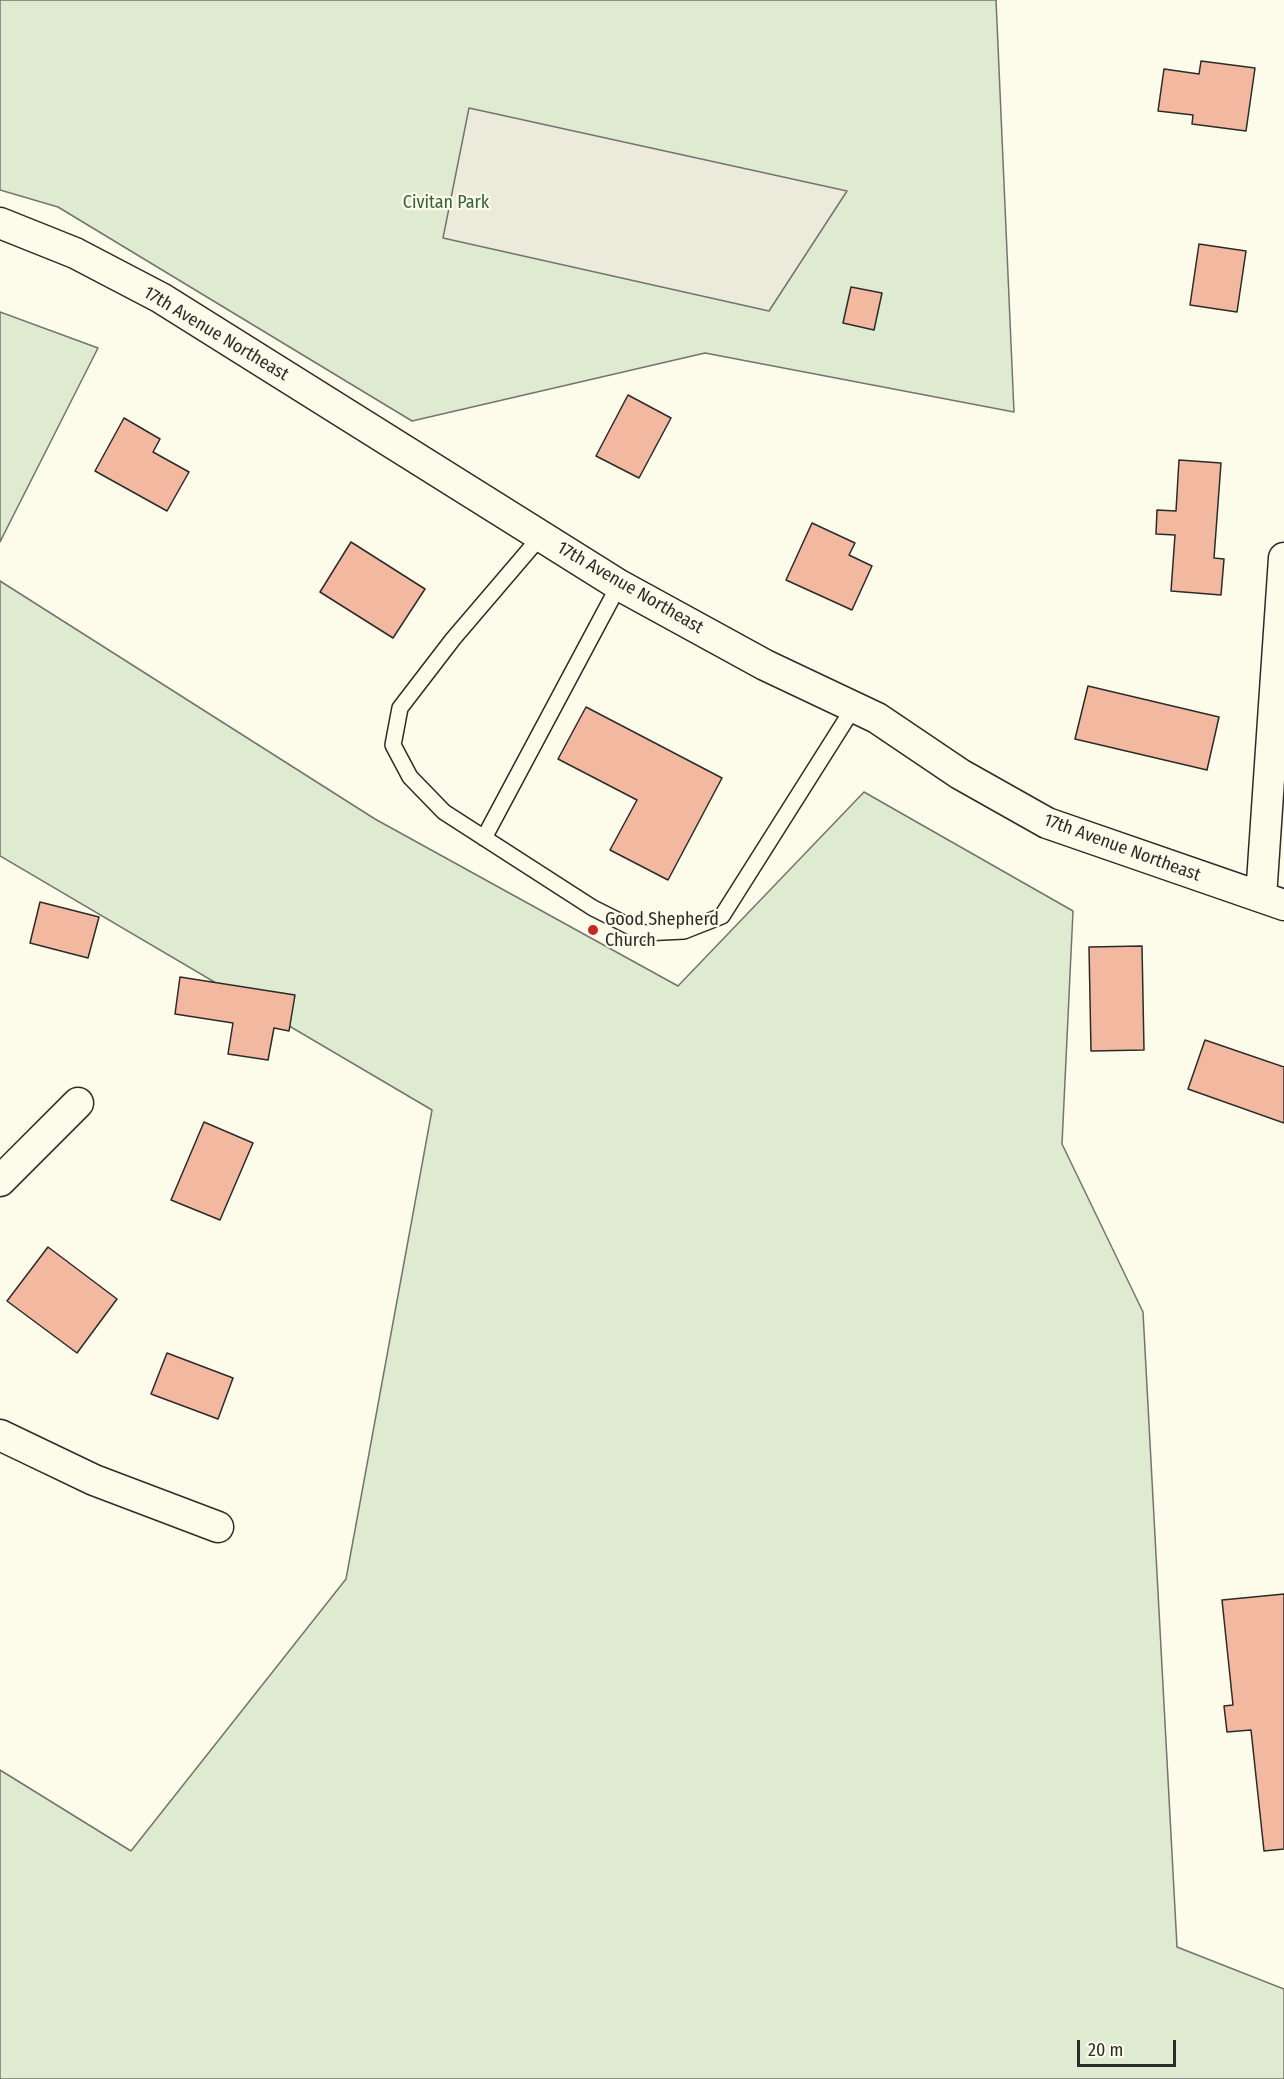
<!DOCTYPE html>
<style>
body{margin:0}
#map{position:relative;width:1284px;height:2079px;overflow:hidden;background:#fdfbea;font-family:"Fira Sans Condensed",sans-serif}
canvas{display:block}
.scale{position:absolute;left:1077px;top:2040px;width:99px;height:27px;box-sizing:border-box;border:3px solid #2b2b2b;border-top:0;padding-left:8px;font-size:18px;line-height:21px;white-space:nowrap;color:#2b2b2b;-webkit-text-stroke:4px #fdfbea;paint-order:stroke}
</style>
<div id="map">
<canvas width="1284" height="2079"></canvas>
<div class="scale">20 m</div>
</div>
<script>
const g = document.querySelector('canvas').getContext('2d');
g.lineJoin = 'round';
function fill(path, color) { g.fillStyle = color; g.fill(path, 'evenodd'); }
function strokePath(path, color, width, dash) { g.strokeStyle = color; g.lineWidth = width; g.lineCap = dash ? 'butt' : 'round'; g.setLineDash(dash || []); g.stroke(path); }
function write(font, color, halo, rows, align = 'center') {
  g.font = font + ' "Fira Sans Condensed",sans-serif'; g.lineWidth = 4.5; g.setLineDash([]); g.textBaseline = 'middle'; g.strokeStyle = halo; g.fillStyle = color; for (const [text, x, y, turn = 0] of rows) {
    g.save(); g.translate(x, y); g.rotate((+turn || 0) * Math.PI / 180); g.textAlign = isNaN(turn) ? turn : align; if (halo) g.strokeText(text, 0, 0); g.fillText(text, 0, 0); g.restore();
  }
}
const green = new Path2D(`
 M0,0H996L1014,412L705,353L412,421L58,207L0,190Z
 M0,312L98,348L0,542Z
 M0,581L375,819L678,986L864,792L1073,911L1062,1144L1143,1312L1177,1947L1284,1989V2079H0V1770L131,1851L346,1579L432,1110L0,856Z`);
fill(green, '#deebd1');
strokePath(green, '#74746e', 1.5);
const parking = new Path2D(`
 M469,108L847,191L769,311L443,238Z`);
fill(parking, '#eceadb');
strokePath(parking, '#74746e', 1.5);
const building = new Path2D(`
 M1201,61L1255,68L1246,131L1192,124L1193,115L1158,111L1164,69L1199,74Z
 M1199,244L1246,251L1237,312L1190,305Z
 M851,287L882,293L874,330L843,323Z
 M628,395L671,418L639,478L596,456Z
 M124,418L160,439L153,452L189,472L167,511L95,471Z
 M1179,460L1221,463L1214,558L1224,559L1221,595L1171,591L1175,535L1156,534L1157,510L1176,511Z
 M812,523L855,543L849,555L872,566L852,610L786,580Z
 M351,542L425,589L393,638L320,592Z
 M1088,686L1219,717L1207,770L1075,739Z
 M586,707L722,778L668,880L610,850L637,800L558,759Z
 M40,902L99,917L88,958L30,943Z
 M1142,946L1144,1050L1091,1051L1089,947Z
 M180,977L295,995L289,1031L274,1028L268,1060L228,1054L233,1023L175,1014Z
 M1205,1040L1284,1067V1123L1188,1089Z
 M204,1122L253,1143L220,1220L171,1200Z
 M48,1247L117,1299L77,1353L7,1301Z
 M167,1353L233,1378L218,1419L151,1394Z
 M1284,1594V1849L1264,1851L1251,1730L1227,1732L1224,1706L1233,1705L1222,1600Z`);
fill(building, '#f2b8a0');
strokePath(building, '#2b2b2b', 1.5);
const lane = new Path2D(`
 M541,536L453,639L400,708L393,745L410,777L444,812L593,908L643,933L684,931L722,916L854,707
 M484,838L619,585`);
const street = new Path2D(`
 M0,223L75,253L161,298L619,585L765,665L877,718L960,774L1047,823L1284,905
 M1261,897L1284,558
 M0,1181L78,1103
 M0,1435L94,1480L218,1527`);
strokePath(lane, '#2b2b2b', 18);
strokePath(street, '#2b2b2b', 33);
strokePath(lane, '#fdfbea', 15);
strokePath(street, '#fdfbea', 30);
for (const [x, y, r, color] of [
 [593,930,6,"#c62828"]
]) { const dot = new Path2D(); dot.arc(x, y, r, 0, 2 * Math.PI); g.fillStyle = color; g.fill(dot); strokePath(dot, '#fdfbea', 2); }
write('18px', '#34623c', '#fdfbea', [
 ["Civitan Park",446,203]
]);
write('18px', '#2b2b2b', '#fdfbea', [
 ["17th Avenue Northeast",216,334,31],
 ["17th Avenue Northeast",630,588,30],
 ["17th Avenue Northeast",1122,848,20]
]);
write('18px', '#2b2b2b', '#fdfbea', [
 ["Good Shepherd",605,920],
 ["Church",605,941]
], 'left');
</script>
